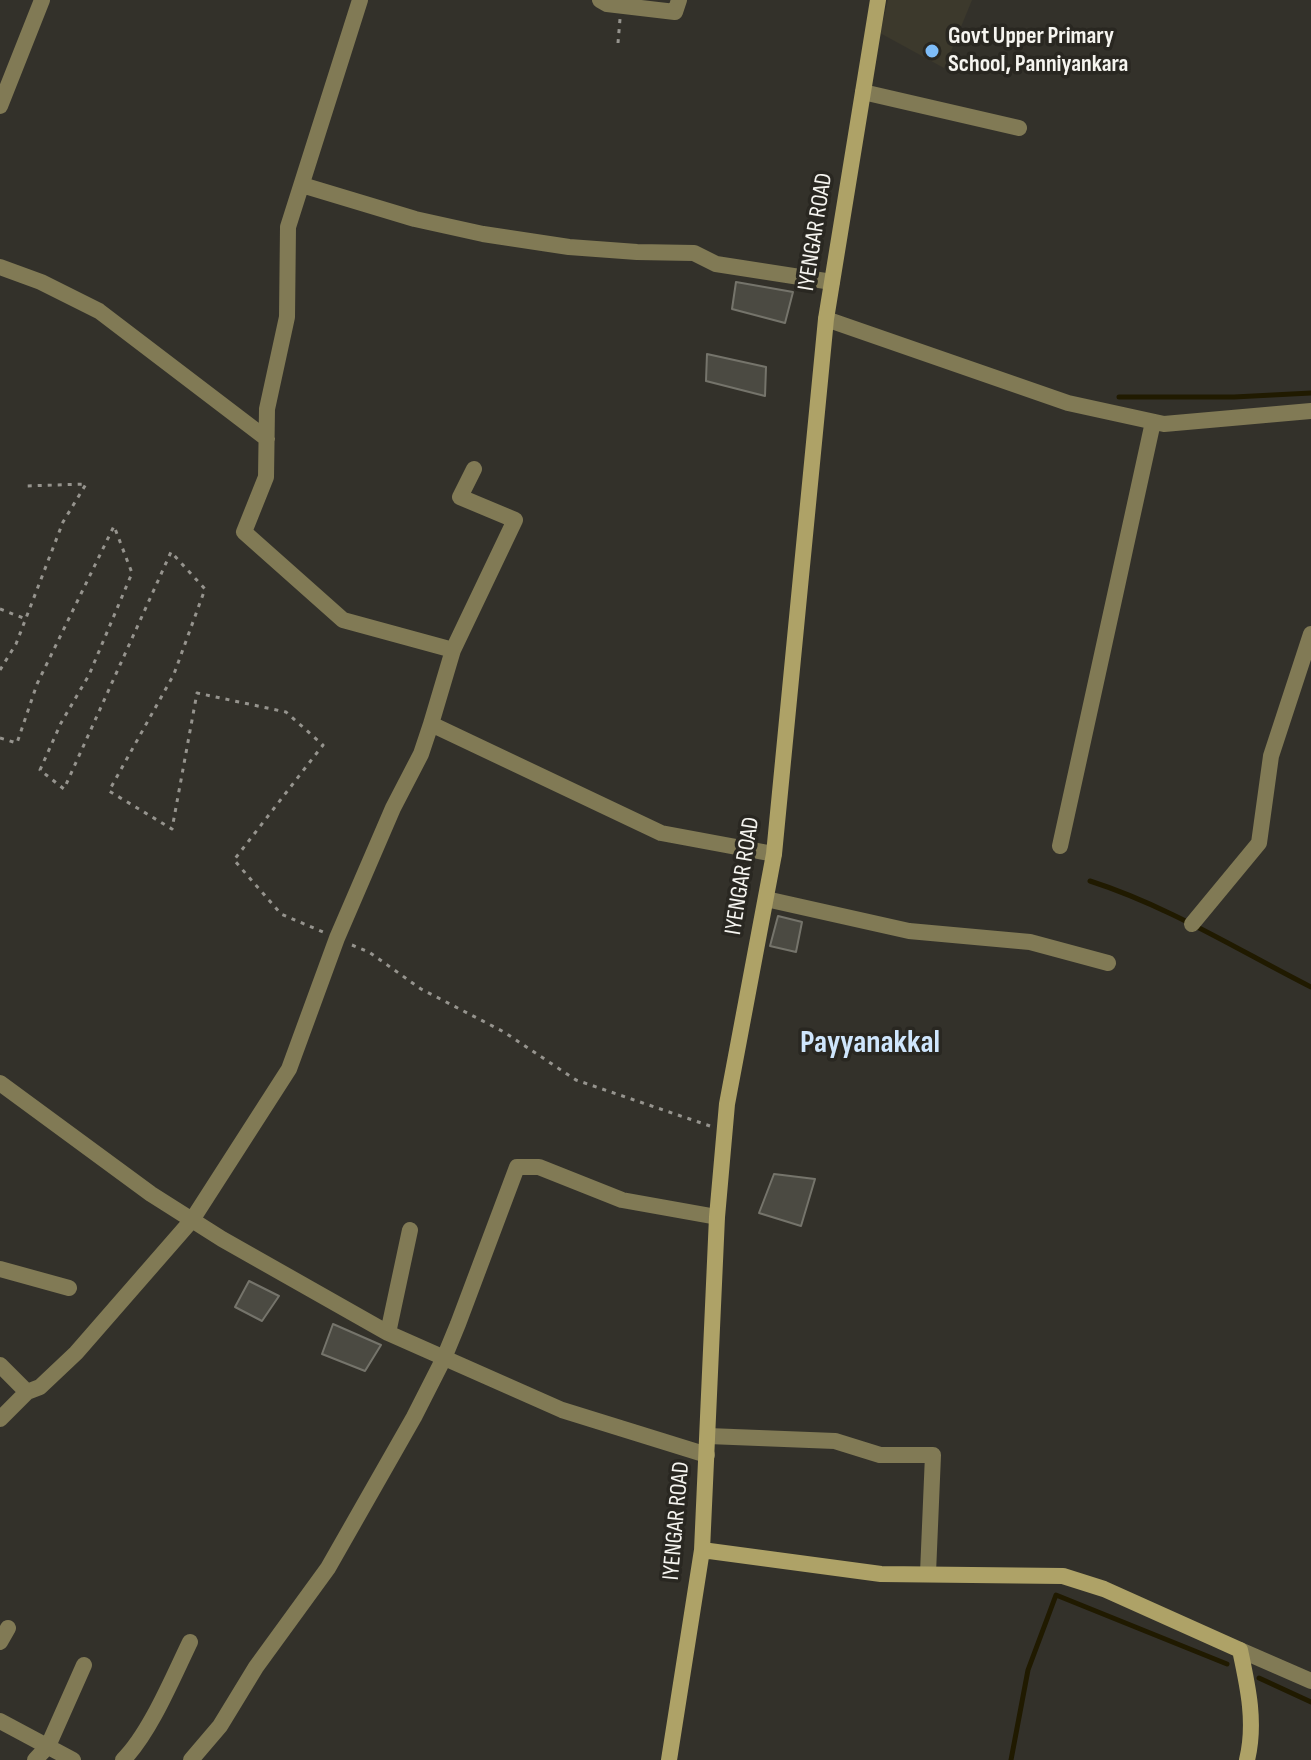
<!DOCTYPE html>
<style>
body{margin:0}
canvas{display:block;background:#33312a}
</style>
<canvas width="1311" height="1760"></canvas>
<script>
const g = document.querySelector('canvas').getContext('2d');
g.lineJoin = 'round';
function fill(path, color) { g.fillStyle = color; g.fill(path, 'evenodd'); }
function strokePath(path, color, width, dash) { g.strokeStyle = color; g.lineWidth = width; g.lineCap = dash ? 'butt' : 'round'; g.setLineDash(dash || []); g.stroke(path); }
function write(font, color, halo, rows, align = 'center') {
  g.font = font + ' "Sofia Sans Condensed",sans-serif'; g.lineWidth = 7; g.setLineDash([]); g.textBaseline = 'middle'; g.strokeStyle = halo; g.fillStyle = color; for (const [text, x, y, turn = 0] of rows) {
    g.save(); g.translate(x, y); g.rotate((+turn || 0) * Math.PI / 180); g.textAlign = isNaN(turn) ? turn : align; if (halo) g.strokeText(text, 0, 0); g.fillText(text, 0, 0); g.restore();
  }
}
fill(new Path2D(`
 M888,0H972L944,68L880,33Z`), '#3c392c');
strokePath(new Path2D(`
 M1119,397H1234L1311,393
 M1090,881C1168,906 1238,950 1311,987
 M1259,1678L1311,1702
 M1011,1760L1028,1670L1056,1595L1227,1664`), '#201a00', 5);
const building = new Path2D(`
 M736,282L793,292L785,323L732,309Z
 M707,354L766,367L765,396L706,381Z
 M778,916L802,922L796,952L770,946Z
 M774,1174L815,1179L801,1226L759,1213Z
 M249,1281L279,1296L262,1321L235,1307Z
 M333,1324L381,1345L365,1371L322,1354Z`);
fill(building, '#4b4a42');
strokePath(building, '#75746b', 2);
strokePath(new Path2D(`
 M618,43L620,19
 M0,609L26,619
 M0,670L16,644L63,522L86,484L25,486
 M0,738L17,743L37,684L114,526L132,573L89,675L61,723L40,770L64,789L171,552L205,589L174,674L109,791L172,829L197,693L286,712L323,745L234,860L281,914L323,932
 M352,945L369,952L421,989L504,1032L576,1080L710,1126`), '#96948e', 3, [4, 6]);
strokePath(new Path2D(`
 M360,0L288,227L287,317L267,409L266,477L244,532L343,620L453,650L431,724L661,833L774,854
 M600,0L607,4L675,12L679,0
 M863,92L1019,128
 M0,106L42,0
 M302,185L415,219L483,234L569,247L637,252L694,253L716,264L832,282
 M0,267L41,282L99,311L267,439
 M826,319L1068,403L1164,424L1311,411
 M453,650L515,520L460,497L474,469
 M1060,846L1153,422
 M766,899L909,931L1030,942L1108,963
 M1192,924L1259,843L1271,756L1311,634
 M0,1083L151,1194L222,1239L388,1333L562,1410L707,1455
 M0,1269L69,1288
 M388,1333L410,1230
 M0,1365L27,1392
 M0,1419L27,1392L40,1387L76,1353L192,1220L289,1069L337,938L393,808L421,754L431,724
 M708,1436L835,1441L880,1455H933L928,1573
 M0,1642L8,1628
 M1240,1650L1311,1681
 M0,1721L73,1760
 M35,1760L48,1746L84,1665
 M123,1760C150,1733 173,1677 190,1642
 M191,1760L220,1726L256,1667L328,1568L414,1417L444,1358L458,1324L517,1167H539L622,1200L717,1217`), '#817a55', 16);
strokePath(new Path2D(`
 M702,1550L881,1574L1063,1576L1104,1589L1240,1650C1248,1687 1256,1723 1247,1760
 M669,1760L702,1550L717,1217L727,1104L774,854L826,319L878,0`), '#aea267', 16);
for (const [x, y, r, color] of [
 [932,51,8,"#7ebdf9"]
]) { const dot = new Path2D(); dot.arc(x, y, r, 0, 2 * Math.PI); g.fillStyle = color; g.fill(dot); strokePath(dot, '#292721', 3); }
write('bold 24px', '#f6f5f0', '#292721', [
 ["Govt Upper Primary",948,37],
 ["School, Panniyankara",948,65]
], 'left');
write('24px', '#f6f5f0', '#292721', [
 ["IYENGAR ROAD",816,232,-81],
 ["IYENGAR ROAD",743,876,-81],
 ["IYENGAR ROAD",677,1521,-85]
]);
write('bold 32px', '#cfe6fd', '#292721', [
 ["Payyanakkal",870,1044]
]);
</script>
